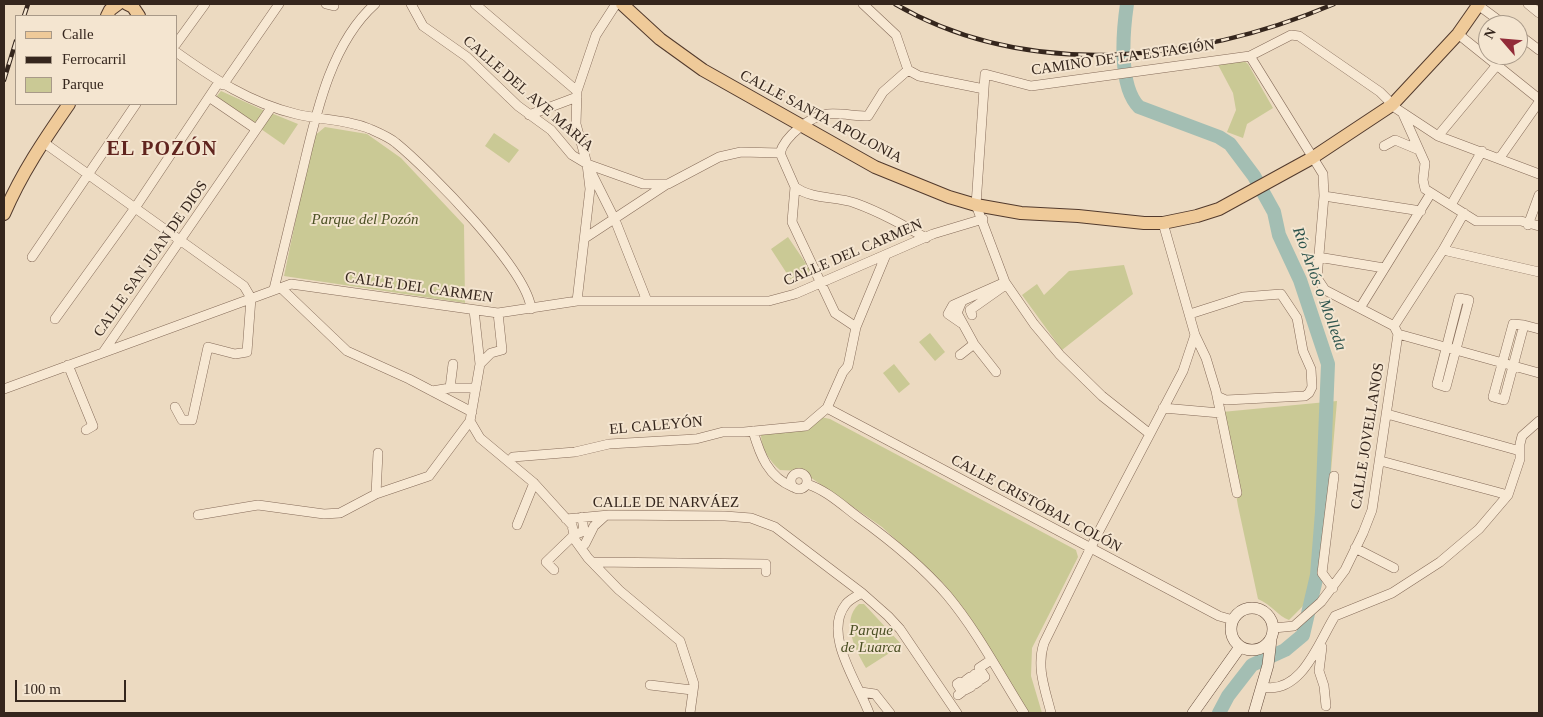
<!DOCTYPE html>
<meta charset="utf-8">
<style>
body{margin:0}
#map{position:relative;width:1543px;height:717px;overflow:hidden;background:#ecdac1;font-family:"Times New Roman",serif}
canvas{display:block}
.frame{position:absolute;inset:0;border:5px solid #35261d;pointer-events:none}
.legend{position:absolute;left:15px;top:15px;width:162px;height:90px;box-sizing:border-box;background:#f4e5d0;border:1px solid #a89988;margin:0;padding:6px 9px;list-style:none;font-size:15px;color:#35261d}
.legend li{display:flex;align-items:center;gap:10px;height:25px}
.legend b{width:25px;border:1px solid #a89988}
.north{position:absolute;left:1478px;top:15px;width:50px;height:50px;box-sizing:border-box;background:#f4e5d0;border:1px solid #a89988;border-radius:50%;rotate:297deg;font-size:14px;font-weight:700;line-height:20px;text-align:center;color:#35261d}
.north::after{content:'';display:block;margin:auto;width:18px;height:22px;background:#922b38;clip-path:polygon(50% 0,100% 100%,50% 72%,0 100%)}
.scale{position:absolute;left:15px;top:680px;width:111px;height:22px;box-sizing:border-box;border:2px solid #35261d;border-top:0;padding-left:6px;font-size:15px;line-height:18px;white-space:nowrap;color:#35261d;-webkit-text-stroke:4px #f4e5d0;paint-order:stroke}
</style>
<div id="map">
<canvas width="1543" height="717"></canvas>
<div class="frame"></div>
<ul class="legend">
<li><b style="height:6px;background:#efca99"></b>Calle</li>
<li><b style="height:6px;background:#35261d"></b>Ferrocarril</li>
<li><b style="height:14px;background:#cac995"></b>Parque</li>
</ul>
<div class="north">N</div>
<div class="scale">100 m</div>
</div>
<script>
const g = document.querySelector('canvas').getContext('2d');
g.lineJoin = 'round';
function fill(path, color) { g.fillStyle = color; g.fill(path, 'evenodd'); }
function strokePath(path, color, width, dash) { g.strokeStyle = color; g.lineWidth = width; g.lineCap = dash ? 'butt' : 'round'; g.setLineDash(dash || []); g.stroke(path); }
function write(font, color, halo, rows, align = 'center') {
  g.font = font + ' "Times New Roman",serif'; g.lineWidth = 4; g.setLineDash([]); g.textBaseline = 'middle'; g.strokeStyle = halo; g.fillStyle = color; for (const [text, x, y, turn = 0] of rows) {
    g.save(); g.translate(x, y); g.rotate((+turn || 0) * Math.PI / 180); g.textAlign = isNaN(turn) ? turn : align; if (halo) g.strokeText(text, 0, 0); g.fillText(text, 0, 0); g.restore();
  }
}
fill(new Path2D(`
 M1216,61H1244L1248,64L1273,108L1247,124L1243,138L1227,132L1236,110L1233,93Z
 M221,91L265,111L257,124L216,97Z
 M271,113L298,124L284,145L261,129Z
 M325,127L367,134L401,158L464,225L465,303L284,276L313,137Z
 M494,133L519,150L509,163L485,146Z
 M788,237L811,271L793,283L771,249Z
 M1124,265L1133,294L1062,350L1022,295L1037,284L1044,295L1069,271Z
 M930,333L945,352L935,361L919,342Z
 M894,364L910,384L899,393L883,373Z
 M1337,401L1321,588L1289,620C1278,616 1272,605 1258,599L1238,506L1222,412Z
 M821,417L830,419L1076,550L1078,557L1075,563L1032,648L1031,676L1042,713H1028L974,625L944,584L882,527L810,477L800,471L780,470C770,462 761,448 761,435L764,432C793,432 797,436 821,417Z
 M859,604H864L902,645L866,668C856,651 840,621 859,604Z`), '#cac995');
strokePath(new Path2D(`
 M1127,4C1123,31 1118,86 1139,107L1219,137L1230,144L1254,176L1274,212L1279,235L1300,280L1328,364L1322,512L1317,575L1303,635L1285,650L1252,665L1228,696L1219,713`), '#a3beb3', 14);
const street = new Path2D(`
 M326,4L334,6
 M411,4L423,26L467,57L518,106L551,130L572,155L587,164L615,220L647,301
 M475,4L577,91
 M863,4L896,35L908,70L919,76L984,89
 M1528,4L1539,13
 M1478,5L1505,25
 M1458,34L1539,99
 M1518,34L1539,50
 M176,44L205,4
 M176,52C214,79 250,103 296,114C320,120 346,119 370,129C379,133 389,137 396,143C428,169 528,270 531,309
 M1250,56L1323,174L1324,196L1317,278L1325,290L1394,326
 M223,85L279,4
 M209,97L256,129
 M1403,114L1425,163L1423,180L1425,189L1476,221H1521L1539,226
 M529,115L577,97
 M1438,136L1497,65
 M43,142L244,286L251,298L247,352L235,354L208,347L192,420H182L175,407
 M1384,146L1395,140L1419,150
 M780,153L795,187L792,222L835,313L856,327
 M780,153C785,136 810,116 828,114C841,113 855,116 868,116L883,92L908,70
 M1499,159L1539,102
 M587,164L643,184H668L719,157L741,152L780,153
 M795,187C813,200 835,196 855,203C880,212 903,225 926,238
 M1324,196L1421,211
 M1451,205L1482,151
 M1163,223L1195,335L1206,358L1216,391L1237,493
 M1528,225L1539,195
 M585,238L667,184
 M1443,250L1539,272
 M32,257L136,104
 M1318,257L1384,268
 M281,288L347,351L409,379L472,412
 M274,289C283,252 292,214 301,177C315,119 329,45 375,4
 M1459,298L1469,300L1446,387L1437,384Z
 M577,301L590,189L587,164L576,124L577,91L596,35L616,4
 M1360,308L1431,193
 M1190,314L1243,297L1281,294L1297,318L1303,351L1311,369L1312,387L1309,393L1305,396L1226,400L1217,396
 M972,315L970,310L1004,286
 M55,319L135,208L219,82
 M961,323L948,314L953,305L962,301
 M1513,324L1524,325L1504,400L1493,397Z
 M1524,325L1539,329
 M1394,326L1443,250L1464,213
 M1398,334L1539,373
 M104,351L271,108
 M960,355L974,344
 M480,364L491,353L502,350L498,313
 M68,365L93,426L86,430
 M996,372L974,344L957,313L962,301L1005,282
 M450,388L453,364
 M4,389L291,284L498,313L577,301H769L795,294L933,234L983,219
 M432,391L450,388H476
 M827,408L1219,616L1233,620
 M1163,408L1220,413
 M1387,414L1520,451
 M470,421L480,438L534,483L572,525L575,540L588,558L619,590L680,641L694,684L690,713
 M753,431C760,455 768,477 793,487
 M1150,434L1102,396L1060,355L1034,324L1005,282L976,205L985,74L1031,86L1250,56L1291,35L1299,36L1380,92L1397,109L1438,136L1539,174
 M510,461L513,457L575,452L609,444L696,439L723,432H744L806,426L827,408L843,372L848,366L856,327L885,257
 M1381,461L1508,495
 M791 481a8 8 0 1 1 16 0a8 8 0 1 1-16 0Z
 M807,484C826,490 842,505 858,517C890,540 921,565 947,595C977,631 999,673 1024,713
 M376,494L378,453
 M198,515L258,505L324,514L340,513L376,494L429,476L470,421L480,364L474,310
 M566,519L609,515L725,516L751,518L775,527L862,593L888,616L900,629L957,713
 M517,525L534,483
 M585,544L594,526L605,516
 M1355,548L1394,568
 M593,562L766,564V572
 M554,570L546,562L574,535L584,531L582,517
 M1333,588L1322,573L1334,476
 M862,593C857,596 850,599 846,604C822,634 858,683 869,713
 M1274,628L1294,626L1321,602L1345,570L1363,533L1372,510L1398,334L1394,326
 M1322,647L1319,671L1324,686L1326,706
 M650,685L692,690
 M1263,687C1302,695 1319,641 1335,616L1392,593L1440,562L1479,529L1508,495L1520,459V444L1522,436L1539,421
 M861,692L875,694L890,713
 M958,695L962,692L957,684L960,682L965,690L971,687L966,680L970,677L975,684L978,682L973,676L975,674L980,680L985,677L979,668L991,660
 M1051,713C1045,689 1036,667 1044,643L1098,533L1183,371L1195,335`);
const secondary = new Path2D(`
 M1231 629a21 21 0 1 1 42 0a21 21 0 1 1-42 0Z
 M1193,713L1240,647
 M1254,713L1268,665L1271,639`);
const primary = new Path2D(`
 M127,4L133,7L139,16
 M622,4L660,39L703,70L875,167L949,197L976,205L1021,213L1078,216L1144,223H1163L1197,216L1219,209L1312,158L1392,105L1458,34L1479,4
 M107,16L110,10L118,4
 M4,214C21,174 44,140 69,104`);
strokePath(street, '#856b59', 10);
strokePath(secondary, '#664c3c', 12);
strokePath(primary, '#523a2d', 14);
strokePath(street, '#f7e8d3', 9);
strokePath(secondary, '#f7e8d3', 11);
strokePath(primary, '#efca99', 12);
const rail = new Path2D(`
 M895,4C1028,81 1197,62 1334,4
 M24,16L28,4
 M4,80L16,41`);
strokePath(rail, '#35261d', 4.5);
strokePath(rail, '#f4e5d0', 2.5, [8]);
write('15px', '#35261d', '#f4e5d0', [
 ["CAMINO DE LA ESTACIÓN",1123,58,-8],
 ["CALLE DEL AVE MARÍA",528,94,41],
 ["CALLE SANTA APOLONIA",821,117,28],
 ["CALLE DEL CARMEN",853,253,-23],
 ["CALLE SAN JUAN DE DIOS",151,259,-55],
 ["CALLE DEL CARMEN",419,288,8],
 ["EL CALEYÓN",656,426,-5],
 ["CALLE JOVELLANOS",1368,436,-81],
 ["CALLE DE NARVÁEZ",666,503],
 ["CALLE CRISTÓBAL COLÓN",1036,504,28]
]);
write('italic 15px', '#4b5024', '#f4e5d0', [
 ["Parque del Pozón",365,220],
 ["Parque",871,631],
 ["de Luarca",871,648]
]);
write('italic 16px', '#2d544d', '#f4e5d0', [
 ["Río Arlós o Molleda",1319,289,70]
]);
g.letterSpacing = '1px';
write('bold 20px', '#60241e', '#f4e5d0', [
 ["EL POZÓN",162,150]
]);
g.letterSpacing = '0px';
</script>
